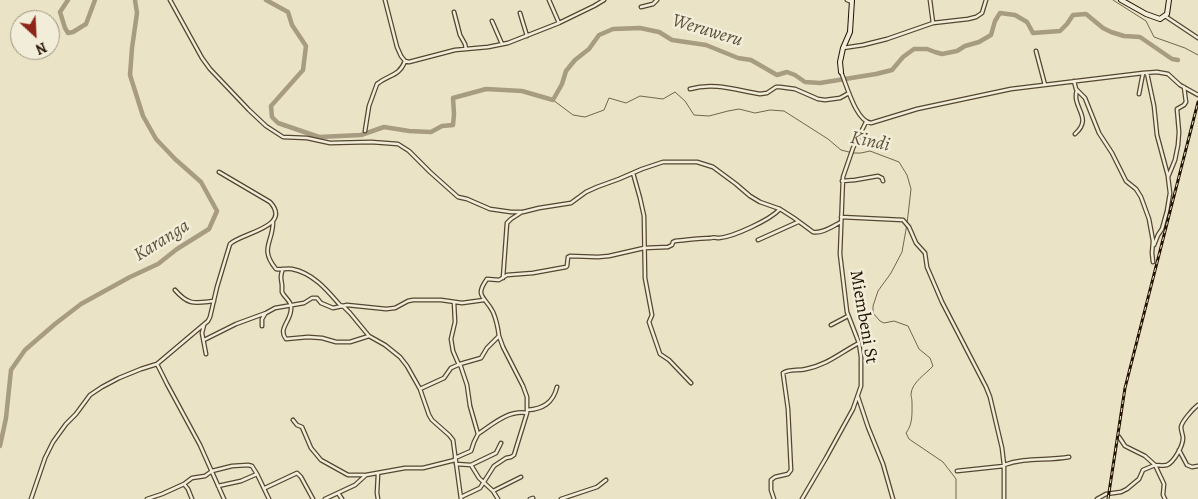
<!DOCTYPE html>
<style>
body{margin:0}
#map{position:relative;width:1198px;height:499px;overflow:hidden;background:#eae3c5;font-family:Alegreya,serif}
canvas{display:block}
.north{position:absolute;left:10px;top:10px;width:50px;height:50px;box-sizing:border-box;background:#f1edd9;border:1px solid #9f9582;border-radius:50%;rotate:155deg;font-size:14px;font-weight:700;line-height:20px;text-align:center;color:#241200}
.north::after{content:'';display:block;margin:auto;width:18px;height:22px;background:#8f2418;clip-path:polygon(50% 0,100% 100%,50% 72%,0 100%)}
</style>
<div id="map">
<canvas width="1198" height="499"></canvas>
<div class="north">N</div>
</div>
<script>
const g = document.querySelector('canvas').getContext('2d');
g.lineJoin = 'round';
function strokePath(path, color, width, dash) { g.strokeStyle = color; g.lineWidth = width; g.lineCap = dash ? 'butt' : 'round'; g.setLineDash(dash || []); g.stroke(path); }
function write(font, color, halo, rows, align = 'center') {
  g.font = font + ' Alegreya,serif'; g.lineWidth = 5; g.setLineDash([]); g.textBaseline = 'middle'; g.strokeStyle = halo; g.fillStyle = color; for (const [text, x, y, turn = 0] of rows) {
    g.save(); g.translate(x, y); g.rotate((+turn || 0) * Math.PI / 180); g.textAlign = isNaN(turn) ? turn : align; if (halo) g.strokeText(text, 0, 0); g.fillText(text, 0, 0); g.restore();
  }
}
strokePath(new Path2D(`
 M1113,0L1146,21L1154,37L1185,48L1198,55
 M553,100L573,115L585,117L604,110L609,98L626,103L640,96L663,99L675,92L685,101L694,115L709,116L728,111L739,109L755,113L770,110L784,111L828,139L841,150L853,153H861L870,151L899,162L907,175L911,189L907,224L902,252L891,273L878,291L873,306V313L880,321L884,323L894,321L908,326L919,349L930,358L933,366C926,374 912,382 911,394C911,396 912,399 912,402C912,413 913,424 906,433L909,439L943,462L953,475L956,479V499`), '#73654e', 1);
strokePath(new Path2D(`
 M68,0L60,12L65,28L68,33L73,32L86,24L95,0
 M266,0L288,12L292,25L306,46L303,70L271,106L272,117L278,123L319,137L361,135L384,127L409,131L431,132L442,126L453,125L454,114L453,98L486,89L522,91L553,100L562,84L566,71L575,60L589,49L599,35L613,29L640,28L659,32L672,40L706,45L738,58L751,60L777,75L787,72L795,75L805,82L820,83L876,74L892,70L903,57L914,49H927L935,52L942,54L957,51L965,46L979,42L991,35L995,21L1000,13L1015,15L1027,22L1033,33L1060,31L1067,24L1073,15L1086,14L1103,28L1111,32L1124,36L1140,37L1172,59L1178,60
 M0,446L6,418L11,370L25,350L55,324L81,304L130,277L158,264L177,249L209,229L217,211L201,182L175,159L156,139L143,116L130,75L132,48L137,13L135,0`), '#a79c82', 4.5);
const street = new Path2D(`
 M170,0L202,58L210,69L249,110L266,126L283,137L307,138L330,143L371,142L398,144L409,151L430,172L458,197L467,199L490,209L511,212H523L539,208L571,203L586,192L597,187L619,179L642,169L663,162H697L713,167L736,184L750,196L760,202L780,209L794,218L813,232C822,234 833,226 841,222
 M385,0L397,47L401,56L405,61L409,62L455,50L488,47L508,43L559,23L594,6L604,0
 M549,0L559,23
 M847,0L852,2
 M930,0L933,23
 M641,7L653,4L657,0
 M454,12L460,35L465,44L466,49
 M520,13L527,36
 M1165,16L1198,38
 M492,21L502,44
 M843,48L863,45L887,39L933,23L968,19L976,17L982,13L986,0
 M1036,51L1045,85
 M841,72C847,86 856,121 871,123L917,109L1011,89L1143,73L1157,72L1168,74L1180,85L1198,95
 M1147,73L1154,106L1157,135L1168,176
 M1074,81L1076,89L1085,98L1099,133L1112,153L1126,181L1136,189L1141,197L1149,219L1153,241L1152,253L1153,262
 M690,89C714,82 736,90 760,94L767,93L776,87H780L795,89L818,99L825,100L840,98L849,93
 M1139,94L1143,73
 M365,131L369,106L377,84C389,74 399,77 405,61
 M1075,134C1094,117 1071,108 1077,90
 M633,173L640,198L644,216L645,278L652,315L649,322L660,354L669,360L691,383
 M842,181L855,180L878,176L882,178L883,181
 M841,217L903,220L909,227L916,243L925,253L927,267L942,302L986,387L990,397L1002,448L1004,465V499
 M273,222C273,243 259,248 276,269C281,270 287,268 292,269C313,273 327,290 340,305L343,306L350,313L369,336L385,345L400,357L407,366L420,389L429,415L432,420L449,435L453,440L461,499
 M758,240L798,222
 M1154,245L1158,235L1162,229L1167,211L1170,193L1168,177L1175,160L1178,145L1179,132L1177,109L1184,105L1186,102L1184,87
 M283,269C280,276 281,278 282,285C282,286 282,291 282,292C284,297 290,300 291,306C293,320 277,328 286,339L308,337L322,338L336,342H350L369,336
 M503,278L507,223L511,219L522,212
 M175,290C189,306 195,303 214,301
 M454,302L455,322L451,339L453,351L459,365
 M204,325L202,333L206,354
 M831,325L848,316
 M262,326V319L265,314
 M204,340L236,324L266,313L275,308L304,303L312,298H317L321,303L333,308L347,305L386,309L395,308L408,301L413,300H441L462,303L484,300
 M157,364L167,384L200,445L224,499
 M420,389L444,378L451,368L460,364L481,358L487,348L499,336C498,328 496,319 493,312C485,296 474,297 487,279L499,280L507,275L533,273L566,267L567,266L568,257L570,256L598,257L609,256L644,248L668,247L672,245L673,242L675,241C687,240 699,238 711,238C714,237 716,238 719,238C733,237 770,220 780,209
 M858,397L868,427L883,464L893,499
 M527,410C543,409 553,403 557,387
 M293,420L297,425L302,427L311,448L321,460L348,475H364
 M478,434C493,424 508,410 527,413
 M1119,437L1125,446L1145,456L1155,465C1159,465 1163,466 1167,465C1174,462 1183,446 1183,438C1183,435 1181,431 1181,427C1182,421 1193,409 1198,405
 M1179,450L1187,465L1192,467L1198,466
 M455,458L471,451L474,442L478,434L470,406L467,385L460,364
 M456,464L471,465L479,478L493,491L498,499
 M471,465L496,453L501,443
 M1004,465C1025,457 1047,461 1069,457
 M1155,465L1164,484L1163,495L1165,499
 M957,471L1004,466
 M378,474L377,493L378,499
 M184,484L192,478L205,476L212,471L232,466L248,465L252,466L257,474L269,499
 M218,486L241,481L257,474
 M265,488L297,473L301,477L313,499
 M493,491L521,477
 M338,493L342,499
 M461,497L480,488L494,466L506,458L511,457L514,455L527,413V397L523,386L503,347L499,336
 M31,499L45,458L53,442L66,424L76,414L90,395L102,387L119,378L141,369L157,364L208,321L210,317L217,287L230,244C241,233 293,227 270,202L219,172
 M147,499L162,494L184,484L188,489L192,499
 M325,499L355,485L366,475L405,468H423L455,460
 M530,499L533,498
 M561,499L597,487L606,480
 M774,499L771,490V480L775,477L788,474L791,470L788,409L783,373C789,369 798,371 806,369C827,365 840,353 859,343
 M802,499L826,458L853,409L861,386V357L859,343L847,312L840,254L843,177L853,148L866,122
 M1097,499L1106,494L1121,492L1127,489L1139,479L1143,470L1155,465`);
const secondary = new Path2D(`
 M1121,0L1146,14L1160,19L1167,14L1169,0
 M841,72L840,62L843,48L850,32L852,0`);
strokePath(street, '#564631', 5);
strokePath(secondary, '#241200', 6);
strokePath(street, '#f1edd9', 2.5);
strokePath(secondary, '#f1edd9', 4);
const rail = new Path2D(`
 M1108,499L1125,388L1198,102`);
strokePath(rail, '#241200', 3);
strokePath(rail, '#f1edd9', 1, [4]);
write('18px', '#241200', '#f1edd9', [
 ["Miembeni St",863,317,80]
]);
write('italic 19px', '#5f503a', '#f1edd9', [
 ["Weruweru",707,31,17],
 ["Kindi",870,142,12],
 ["Karanga",162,241,-32]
]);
</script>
